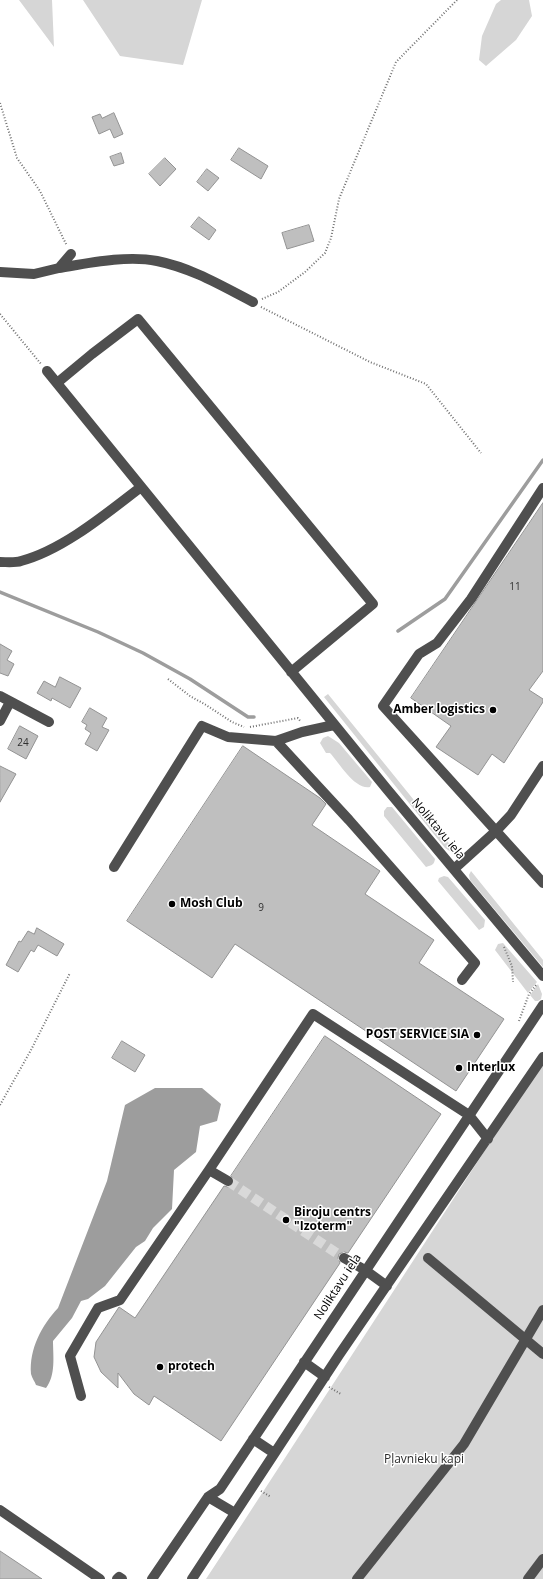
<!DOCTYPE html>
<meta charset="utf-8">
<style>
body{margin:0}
canvas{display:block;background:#fff}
</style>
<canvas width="543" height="1579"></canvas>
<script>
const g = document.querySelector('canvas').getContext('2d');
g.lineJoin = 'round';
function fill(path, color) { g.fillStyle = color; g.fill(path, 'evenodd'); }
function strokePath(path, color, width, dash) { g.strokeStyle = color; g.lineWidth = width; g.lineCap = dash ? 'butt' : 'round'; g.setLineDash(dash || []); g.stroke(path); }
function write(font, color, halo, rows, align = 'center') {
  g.font = font + ' "Open Sans",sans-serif'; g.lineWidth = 3; g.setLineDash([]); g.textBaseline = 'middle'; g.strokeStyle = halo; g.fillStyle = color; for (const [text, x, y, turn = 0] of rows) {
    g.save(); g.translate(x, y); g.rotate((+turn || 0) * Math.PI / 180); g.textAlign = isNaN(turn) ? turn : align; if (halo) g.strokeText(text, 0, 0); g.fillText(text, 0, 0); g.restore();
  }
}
fill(new Path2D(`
 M19,0H52L54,47Z
 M83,0H202L183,65L120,56Z
 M501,0H529L532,16L516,40L486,66L479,60L482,36L496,4Z
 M328,694L456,852H451L445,848L324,697Z
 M328,736L339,743L372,782L370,787C355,790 340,764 330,753H326L320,743L323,738Z
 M387,807H392L435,859C434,865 432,865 426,867L384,816V811Z
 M471,871L543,960V967L470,880L469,875Z
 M444,876L448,877L485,920L484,927L479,930L438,881L439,878Z
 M503,943L537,982L528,993L495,950L498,944Z
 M538,984L542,994L541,999L538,1001H535L530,995Z
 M543,1061V1579H206L244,1521Z`), '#d6d6d6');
fill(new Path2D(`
 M155,1088H202L221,1104L217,1121L200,1126L196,1152L174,1170L172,1209L153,1228L145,1241L136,1247L105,1286L88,1299L81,1301L72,1318L53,1341C53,1356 56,1375 46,1388L36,1385C35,1382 32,1378 31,1374C29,1349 42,1325 58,1308L107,1181L125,1105Z`), '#9d9d9d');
strokePath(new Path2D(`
 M0,592L98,632L143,653L190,679L248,717H254
 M398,631L445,599L543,460`), '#9d9d9d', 3.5);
const building = new Path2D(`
 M114,113L123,134L114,138L110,129L99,134L92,117L100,114L102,118Z
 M239,148L268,166L261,179L231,160Z
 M121,153L124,163L114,166L110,157Z
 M165,158L176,169L160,186L149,174Z
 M207,169L219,178L208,191L197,182Z
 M199,217L216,230L209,240L191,227Z
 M309,225L314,241L287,249L282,233Z
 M543,503V671L529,690L543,699V702L504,763L492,754L478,775L436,747L451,726L411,698Z
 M0,644L12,651L7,660L14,664L8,676L0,673Z
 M60,677L81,688L70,708L52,698L51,701L37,693L44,681L55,687Z
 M90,708L107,718L102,727L109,730L97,751L85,744L91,733L85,729L87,725L82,722Z
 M20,726L38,736L26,759L8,749Z
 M243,746L320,798L326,804L312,825L380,871L365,894L434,940L419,963L504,1019L456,1091L235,944L212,978L127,921Z
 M0,766L16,774L0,802Z
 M37,928L64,944L57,956L38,945L34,952L31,950L18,972L6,965L19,941L21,942L28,931L34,934Z
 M325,1036L441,1114L348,1253L344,1252L339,1254L338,1258L340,1263L221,1441L154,1396L149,1405L134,1394L118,1373V1388L101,1372L94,1357L96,1342L119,1307L135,1318L224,1186L228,1187L233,1185L234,1181L231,1176Z
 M122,1041L145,1055L135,1072L112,1058Z
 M0,1551L42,1579H0Z`);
fill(building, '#bfbfbf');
strokePath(building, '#939393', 1);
strokePath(new Path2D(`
 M228,1181L344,1258`), '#d9d9d9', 10, [10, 5]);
strokePath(new Path2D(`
 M0,103L17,158L40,191L67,246
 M262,299L278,292L305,272L325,253L331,238L339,199L396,62L457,0
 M261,307L370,362L426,384L481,453
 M0,314L41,364
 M168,679L190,696L206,705L232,722L244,727
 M250,727L298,718L301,722
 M504,947L512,966L513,982
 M519,1021L529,994L537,984
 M0,1105L31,1050L70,973
 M329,1387L341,1394
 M261,1491L271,1497`), '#717171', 2, [1, 2]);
strokePath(new Path2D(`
 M59,268C89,263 127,255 157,261C192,268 222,286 253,302
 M0,272L34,274L59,268L71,254
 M47,371L386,788L543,976
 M57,383L92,354L138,319L373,604L291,672
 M543,488L471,599L437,643L419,654L383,706L543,883
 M0,562C7,562 15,563 21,561C63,550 107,513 141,487
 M0,696L49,722
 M0,721L10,702
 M276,741L349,820L475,963L462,980
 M114,867L202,726L228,737L276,741L302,732L334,725
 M454,869L496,831L511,815L543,766
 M209,1170L228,1181
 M344,1258L365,1270L387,1286
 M428,1258L543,1354
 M304,1362L325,1377
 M81,1396L70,1356L98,1308L120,1300L209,1170L313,1014L469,1115L488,1139
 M253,1439L274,1453
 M208,1497L235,1513
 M0,1510L100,1579
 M117,1579L119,1577L122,1579
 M152,1579L208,1497L220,1489L543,1005
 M192,1579L339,1355L543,1057
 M357,1579L464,1444L543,1310
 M528,1579L543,1559`), '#4f4f4f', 10);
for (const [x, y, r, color] of [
 [493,710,4,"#000"],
 [172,904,4,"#000"],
 [477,1035,4,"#000"],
 [459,1068,4,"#000"],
 [286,1220,4,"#000"],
 [160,1367,4,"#000"]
]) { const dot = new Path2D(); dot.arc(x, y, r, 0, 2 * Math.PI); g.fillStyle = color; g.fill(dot); strokePath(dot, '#fff', 1.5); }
write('10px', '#303030', null, [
 ["11",515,587],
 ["24",23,743],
 ["9",261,908]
]);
write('bold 12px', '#000', '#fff', [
 ["Amber logistics",485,710,"right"],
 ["Mosh Club",180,904],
 ["POST SERVICE SIA",469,1035,"right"],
 ["Interlux",467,1068],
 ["Biroju centrs",294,1213],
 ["\"Izoterm\"",294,1227],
 ["protech",168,1367]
], 'left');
write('12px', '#000', '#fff', [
 ["Noliktavu iela",438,829,50],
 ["Noliktavu iela",338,1287,-57]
]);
write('12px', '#2d2d2d', '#fff', [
 ["Pļavnieku kapi",424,1460]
]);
</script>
